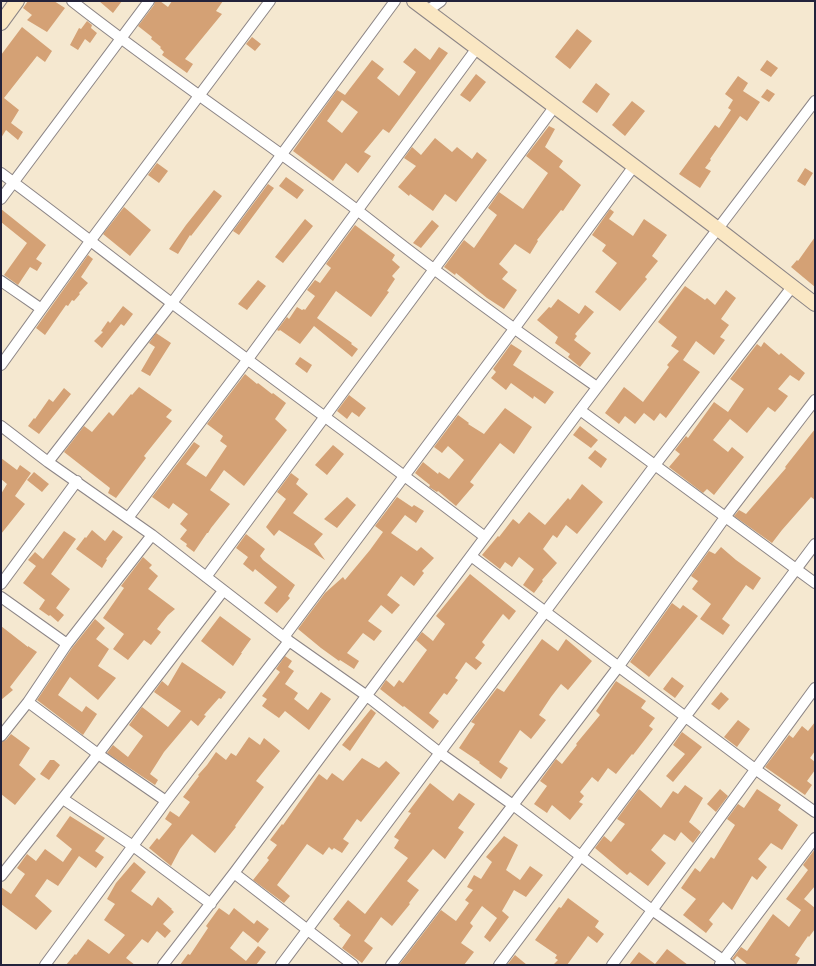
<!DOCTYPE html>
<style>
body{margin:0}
#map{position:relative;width:816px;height:966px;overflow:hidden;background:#f5e8d0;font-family:"IM FELL Double Pica",serif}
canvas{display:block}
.frame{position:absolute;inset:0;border:2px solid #22223b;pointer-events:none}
</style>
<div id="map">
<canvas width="816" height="966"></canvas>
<div class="frame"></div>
</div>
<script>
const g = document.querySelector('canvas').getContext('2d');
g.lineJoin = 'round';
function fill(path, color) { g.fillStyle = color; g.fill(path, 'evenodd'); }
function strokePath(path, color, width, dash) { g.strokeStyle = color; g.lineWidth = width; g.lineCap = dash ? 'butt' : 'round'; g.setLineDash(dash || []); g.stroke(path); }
fill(new Path2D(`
 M28,1H54L65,8L47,32L27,20L32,15L23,8Z
 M99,1H122L113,13Z
 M155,1H160L168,7L172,1H223L216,11L222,14L185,59L193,64L187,73L162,55L164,52L160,48L161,47L151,39L152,37L138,26L154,5Z
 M87,21L92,25L91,28L97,33L90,43L85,39L78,50L70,45L79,28L81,29Z
 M22,27L52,51L45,62L37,56L4,98L19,110L11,123L23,132L18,140L6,130L1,138V55Z
 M577,29L592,41L570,69L555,57Z
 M252,37L261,44L255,51L246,44Z
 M439,47L448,53L389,133L383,129L364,152L371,156L358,173L346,163L333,181L293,151L337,90L345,95L372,60L384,69L377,78L399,96L416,72L403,62L415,48L430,60ZM342,100L358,112L342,133L327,121Z
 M767,60L778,68L771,77L760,70Z
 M476,74L486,82L470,102L460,95Z
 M738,76L748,83L743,91L760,102L747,121L740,116L710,159L711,160L705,168L711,171L700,188L679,174L715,125L719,128L731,110L728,108L733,100L725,94Z
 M596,83L610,94L597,113L582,102Z
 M767,89L775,94L769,102L761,97Z
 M632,101L645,111L625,136L612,125Z
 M549,126L555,129L545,147L563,161L559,167L581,185L563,211L561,210L537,240L538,241L530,254L515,244L499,264L508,272L502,279L517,290L504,309L487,298L456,273L455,275L444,267L464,240L474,248L497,215L488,208L499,192L523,209L548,173L526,156Z
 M435,138L452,152L457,147L472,159L477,152L487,160L456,202L445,194L433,211L410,194L409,196L398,187L416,166L404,158L412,147L421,155Z
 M157,163L168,171L159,183L148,175Z
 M805,168L813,173L805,186L797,181Z
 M286,177L304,190L297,199L279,186Z
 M268,184L274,188L239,235L233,231Z
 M214,190L222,196L191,236L190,235L178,254L169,249L186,225Z
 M124,207L151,230L130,256L103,234Z
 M1,209L46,245L36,259L42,263L37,271L30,267L18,285L4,275L27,243L1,222Z
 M610,209L614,212L609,219L633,236L644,219L667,235L652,256L658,261L645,277L647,279L620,311L595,292L617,263L602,251L606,245L592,235Z
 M305,219L313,226L283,263L275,257Z
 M432,220L439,226L421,248L413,243Z
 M355,225L395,255L392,260L400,267L392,276L395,279L387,291L389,292L371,317L336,291L317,318L352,343L351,344L358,349L352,357L314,326L300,344L280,330L279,331L277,330L287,317L289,319L297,307L302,310L304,309L305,310L315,296L307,290L315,280L320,283L331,268L326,264Z
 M815,237V287L791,267L797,260L798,261Z
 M88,255L93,259L81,277L88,283L79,293L80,294L74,301L72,300L68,306L66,305L45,335L36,328Z
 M258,280L266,286L247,310L238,304Z
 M685,286L705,300L707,298L715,305L726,290L736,298L721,319L729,325L720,337L725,340L714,355L696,341L683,360L700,372L666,418L660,413L654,421L644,413L635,424L625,416L619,424L605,413L624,387L643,402L669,367L667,365L679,351L671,346L677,337L658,322Z
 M558,299L579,314L585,305L594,312L575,334L577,336L574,340L591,353L580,367L568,357L570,354L555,343L558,337L537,320L549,307L551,308Z
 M123,306L133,314L124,326L121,324L102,348L94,341L103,332L101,331L108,321L110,323Z
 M156,333L171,343L150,376L141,371L155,347L149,343Z
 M764,342L779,355L781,353L805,373L799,381L790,375L778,389L788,396L782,404L775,412L768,407L747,433L730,419L713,440L728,452L732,447L744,457L714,495L707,489L703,493L669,467L680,454L675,450L686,436L688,438L714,402L728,412L744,389L730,379L757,344L761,347Z
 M511,344L522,351L513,365L554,392L545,404L534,396L533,399L511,383L506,390L491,378L496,372L493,369Z
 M300,357L312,365L307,373L295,364Z
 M245,374L257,384L258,383L272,394L273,393L286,403L275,419L287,430L244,486L224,470L210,490L230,504L211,528L208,533H207L194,552L186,546L187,544L180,539L187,530L180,524L188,514L173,503L169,509L152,497L194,442L200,446L186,464L206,477L227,446L220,441L223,436L207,424Z
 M139,387L172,410L166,417L172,421L144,456L146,458L116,498L108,493L110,488L64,452L84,426L92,432L109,412L113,416L131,394L132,395Z
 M64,388L71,394L39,434L28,426L34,418L35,419L49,399L53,402Z
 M349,395L366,408L359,417L352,412L347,419L337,411Z
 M505,408L532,427L514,454L500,443L470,482L474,485L456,506L438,491L437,492L429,487L430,485L415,473L423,462L438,474L439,472L449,479L464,460L448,446L442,453L434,447L458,415L469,423L468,424L484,434Z
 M580,426L598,440L591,448L573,435Z
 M815,429V500L811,497L782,530L772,543L734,516L739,510L746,514L786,468L785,467Z
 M333,445L344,454L327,475L315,465Z
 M595,450L607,459L601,468L588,458Z
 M1,458L17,470L20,465L31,473L15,496L25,504L1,534V494L7,484L1,479Z
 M34,472L49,484L42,492L27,480Z
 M291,473L299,479L296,484L308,494L293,513L323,534L314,544L325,560L279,530L274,536L266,527L286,499L277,492Z
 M582,484L603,502L577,534L566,525L557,538L553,535L543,549L557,563L542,580L543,581L534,593L523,585L534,569L519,557L512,567L505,562L500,569L482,555L498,536L499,537L513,519L519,524L529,512L545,525L568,498L570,500Z
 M347,497L356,505L337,528L324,519Z
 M397,497L412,507L414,505L424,511L416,523L405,515L391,533L417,551L421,547L434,558L422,571L424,573L414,586L401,576L387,595L400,605L392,614L381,605L368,621L382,631L374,641L363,633L347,653L359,661L354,669L340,660L339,661L321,648L298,629L325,593L343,577L345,580L370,550L383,532L375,526Z
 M92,530L105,541L113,530L123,537L106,559L107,560L102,568L76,549L85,537L86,538Z
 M64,531L76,539L51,574L70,589L56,608L64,615L58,622L50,615L49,616L39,609L45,600L23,583L36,566L28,560L35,552L43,559Z
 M246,534L265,549L260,556L263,560L295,585L288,596L290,598L277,613L264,603L277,587L255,569L253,572L243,564L248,557L236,548Z
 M721,547L736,560L761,578L753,590L746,585L722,619L730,625L723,635L700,619L711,604L692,589L698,581L691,576L709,551L715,554Z
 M143,557L152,565L149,568L158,576L148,589L175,609L168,615L157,629L161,632L151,645L144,640L128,660L113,649L124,634L103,618L124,588L121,586Z
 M470,574L516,611L509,620L503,614L482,642L485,645L475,658L482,663L476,670L466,662L455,678L458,680L447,695L444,693L429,713L439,721L433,729L404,706L403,707L380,689L386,680L394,687L399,680L403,683L427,650L416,640L422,632L433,641L445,624L436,616Z
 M672,603L680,609L683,605L698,616L649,677L630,662Z
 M220,616L251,639L241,653H242L233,666L201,641Z
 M95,619L105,628L96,639L109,649L98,666L116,678L98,700L70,677L58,695L82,712L86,706L97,714L83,735L37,700L72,648Z
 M1,626L28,647V646L37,652L10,687L13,690L1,700Z
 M542,639L558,651L566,639L592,661L568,690L561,684L551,697L539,715L546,720L531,739L520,730L499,762L508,768L501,779L479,763L480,762L459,748L475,724L471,722L497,688L504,692Z
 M285,656L292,661L288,667L294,671L285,684L298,693L294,699L308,710L321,692L331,699L309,730L285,711L279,718L262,706L267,699L262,696L280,672L276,669Z
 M182,662L226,692L221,699L219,698L204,715L206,716L198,726L191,720L164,752L150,774L158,780L155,785L107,753L113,745L128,757L143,736L129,725L142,707L168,727L181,711L154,692L162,681L168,686Z
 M672,677L684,686L675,698L663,689Z
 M616,681L646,701L641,708L655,718L649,726L653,729L633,755L632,754L616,774L608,768L598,782L592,777L580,792L584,796L579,802L583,804L570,820L552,805L547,813L534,804L547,786L540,781L556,759L562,764L577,745L576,744L600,715L596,711Z
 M721,692L729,699L719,710L711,704Z
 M371,709L376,713L350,751L342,745Z
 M738,720L750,729L737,747L724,737Z
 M815,722V751L810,758L815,762V770L807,781L812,785L805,795L765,767L789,735L793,738L802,726L808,731Z
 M682,732L702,747L673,782L666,776L685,754L673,745Z
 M11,734L30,748L19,765L36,779L15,805L1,794V742L6,740Z
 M249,737L260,745L264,738L280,751L256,781L264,787L235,826L236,827L215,853L192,834L180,849L171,866L149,848L157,838L159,840L172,824L165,819L170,811L179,817L190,802L183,797L199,776L198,775L207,765L216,752L226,760L231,753L236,756Z
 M362,758L379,768L386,761L400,773L361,822L357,819L343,839L349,843L342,853L334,848L332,850L329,847L323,855L307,844L277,885L290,896L284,903L253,880L269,860L267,858L277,845L270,840L282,824L283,825L319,774L327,780L332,773L343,781Z
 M50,760H54L60,765L49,780L40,774Z
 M430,783L453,801L459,793L475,804L458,828L464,832L445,859L433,849L407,881L419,890L409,903L410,904L392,926L381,917L364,941L373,948L362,963L342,948L351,935L339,926L340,925L333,919L348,900L365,914L408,858L394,848L399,840L394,837L411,813L408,812Z
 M685,785L703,798L689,822L701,832L693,843L681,832L675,841L664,834L651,850L666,863L648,886L630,872L627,875L595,848L604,836L611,842L625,824L617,819L639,789L661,808L673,791L678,794Z
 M720,789L728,796L716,812L707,804Z
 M757,789L781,805L778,810L798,825L782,850L771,843L758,859L767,867L757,880L752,876L732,910L723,902L709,920L713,924L706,933L683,915L696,899L681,888L695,868L700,872L711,857L714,859L735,825L727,819L738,804L744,808Z
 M70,816L105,838L95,851L104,857L96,868L79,856L58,886L47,879L35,896L52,911L36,930L1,904V887L11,894L25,874L17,868L27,854L36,861L45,849L63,862L72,849L56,836Z
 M504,836L518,845L506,870L520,880L530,866L543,875L526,897L514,890L502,911L509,917L490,942L484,937L497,918L482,906L470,923L473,926L461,943L474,952L464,965H399L441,910L456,921L469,903L465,900L473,890L467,887L474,875L481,879L492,862L486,857Z
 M815,849V886L804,899L815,908V929L809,937L808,936L795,955L800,958L796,965H748L737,956L734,960L732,959L741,947L747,951L773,914L789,927L801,910L786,899L808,870L803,865Z
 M134,862L146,872L131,891L152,906L158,897L172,909H171L174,912L163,924L171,931L165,938L157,931L148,943L142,939L126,958L135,965H66L75,954L76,955L88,939L109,954L125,935L104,920L115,904L107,899L116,883Z
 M568,898L599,921L595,927L604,934L597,943L588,936L567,965H553L558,960L555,958L557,955L535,940L559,907L561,908Z
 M219,908L229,915L234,908L254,924L257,920L269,929L258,943L243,931L230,948L246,961L258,946L266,952L256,965H180L188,954L190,955L208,928L206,926Z
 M667,949L688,965H629L639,952L655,964Z
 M515,955L527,965H507Z`), '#d4a175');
const minor = new Path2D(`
 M72,1C165,74 263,139 357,210C383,230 409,251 435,270C488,310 542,349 597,387
 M427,11L441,1
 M1,173C59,216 116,261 173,304C277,382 382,458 485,537
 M1,199L149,1
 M1,281L40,308
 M1,365L91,240L270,1
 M580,410L815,583
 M1,426L48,462L152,535L289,641L367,696L440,753L513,805L652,910L730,965
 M48,462L172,303L395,1
 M128,518L248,359L477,48
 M471,556L755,769L815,812
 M206,577L555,106
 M1,584L77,481
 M1,597L67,644
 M284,637L514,329L634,166
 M28,702L98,754L166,801
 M1,736L28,702L67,644L152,535
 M63,799L133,846L211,904
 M234,873L353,965
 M1,876L98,754L223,591
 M720,964L815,838
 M45,965L166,801L289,641
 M163,965L234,873L580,410L815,101
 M281,965L655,465L792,287
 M391,965L619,666L726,516L815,400
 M499,965L815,544
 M612,965L815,688`);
const secondary = new Path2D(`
 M414,1L718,229L815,304
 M1,23L17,1`);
strokePath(minor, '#8c8586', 12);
strokePath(secondary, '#8c8586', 16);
strokePath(minor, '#fff', 10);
strokePath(secondary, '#fae7c3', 14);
</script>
